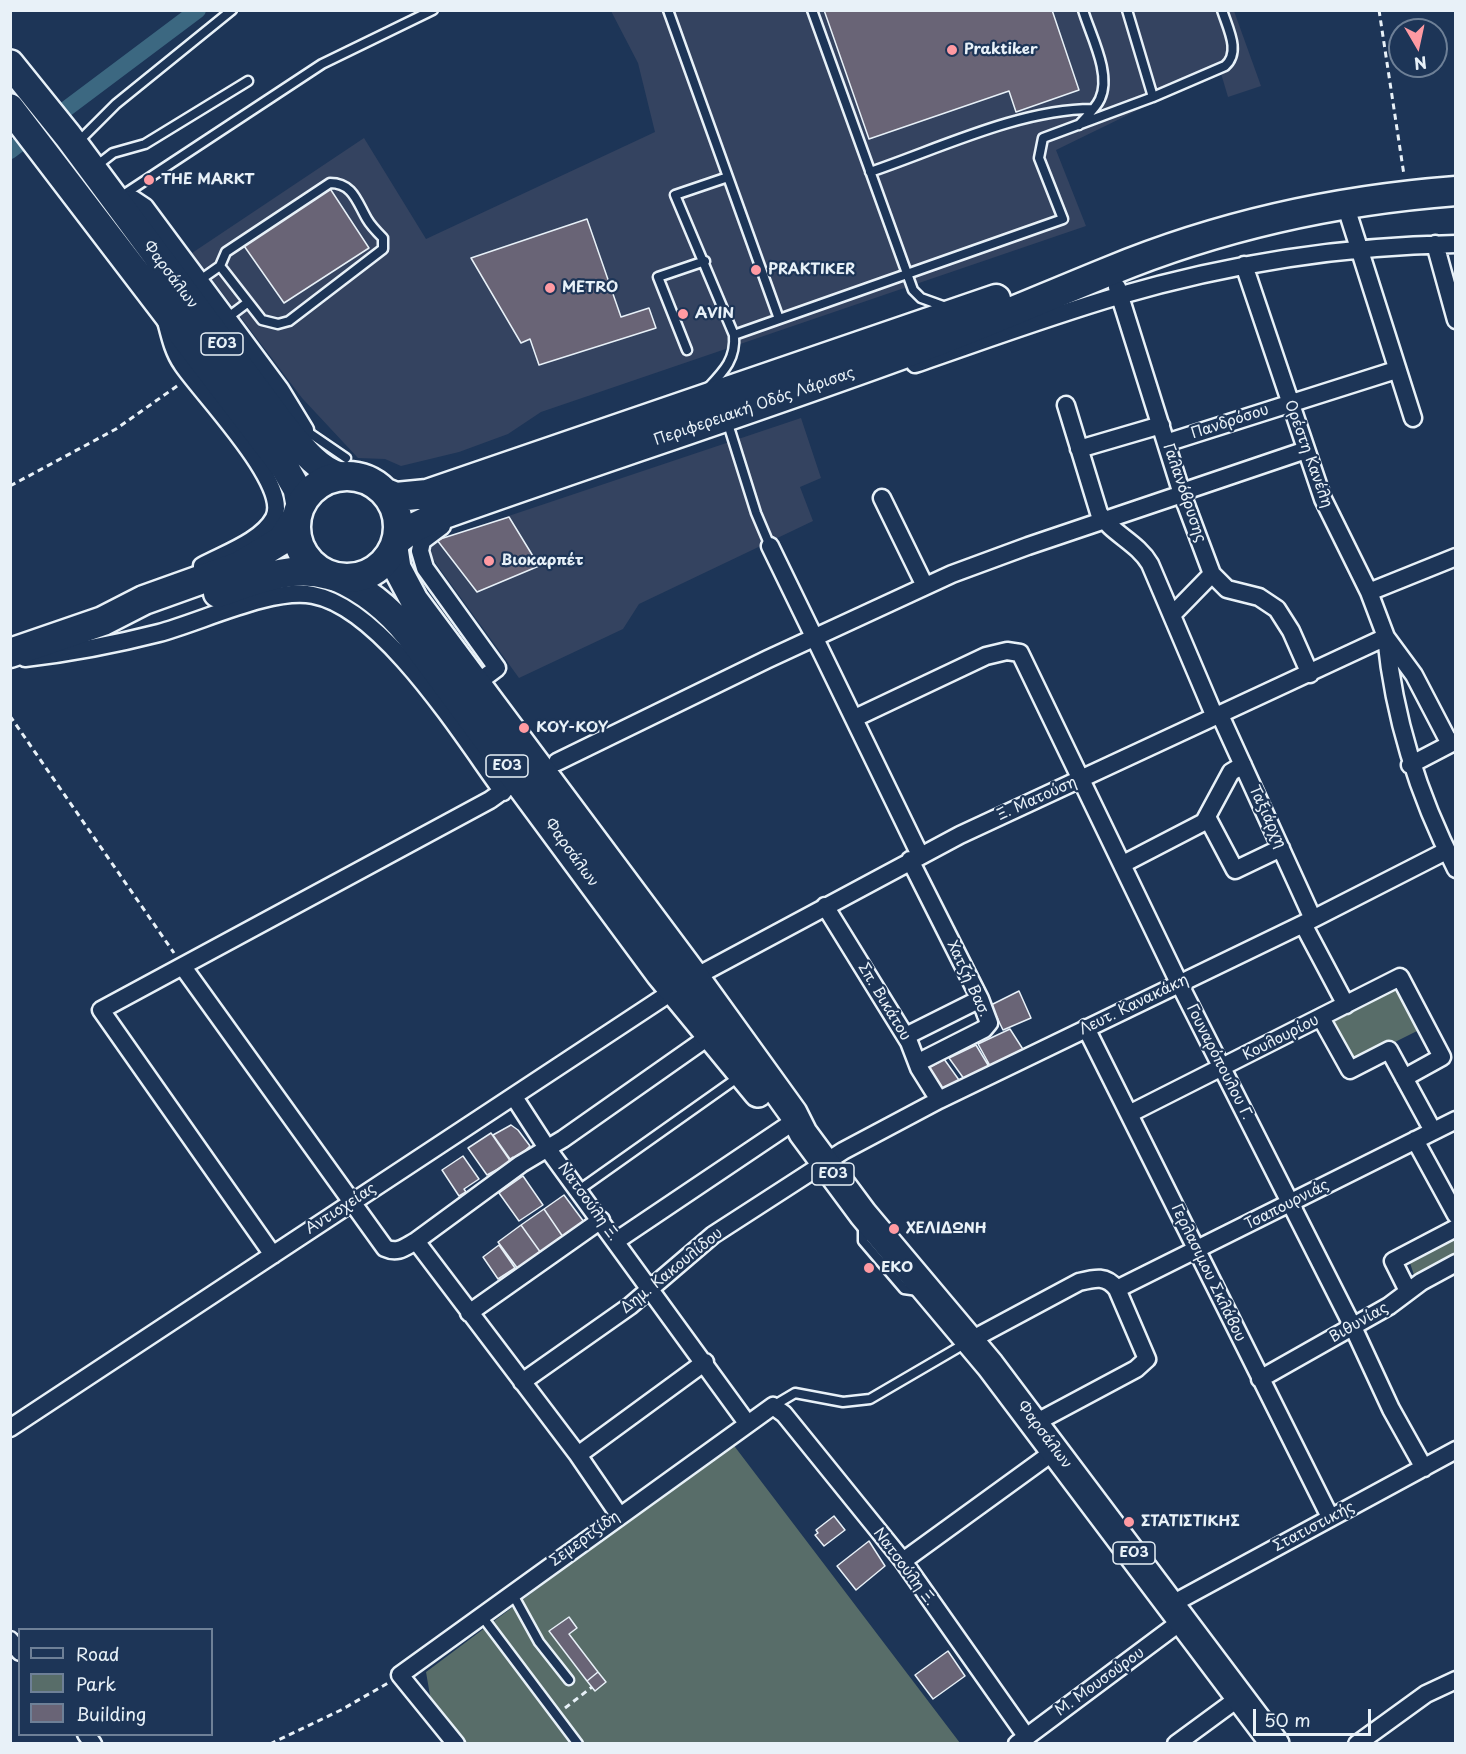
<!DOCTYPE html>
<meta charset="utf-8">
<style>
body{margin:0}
#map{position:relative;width:1466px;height:1754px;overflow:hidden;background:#1d3557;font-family:"Playpen Sans",sans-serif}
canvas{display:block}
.frame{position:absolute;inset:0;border:12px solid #e8f1f8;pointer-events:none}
.legend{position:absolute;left:18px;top:1628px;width:195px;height:108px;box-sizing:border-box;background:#1d3557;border:2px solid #6e8097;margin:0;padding:8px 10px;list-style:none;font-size:18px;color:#e8f1f8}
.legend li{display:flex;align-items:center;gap:12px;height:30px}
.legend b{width:30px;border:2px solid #6e8097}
.north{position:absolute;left:1388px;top:18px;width:60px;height:60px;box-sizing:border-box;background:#1d3557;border:2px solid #6e8097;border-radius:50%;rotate:171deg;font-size:16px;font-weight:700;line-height:24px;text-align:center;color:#e8f1f8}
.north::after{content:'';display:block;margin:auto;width:21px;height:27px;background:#ff9aa2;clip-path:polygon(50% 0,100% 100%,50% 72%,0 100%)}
.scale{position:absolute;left:1253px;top:1709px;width:118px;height:27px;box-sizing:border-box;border:3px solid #e8f1f8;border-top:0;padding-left:8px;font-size:18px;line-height:21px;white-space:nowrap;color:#e8f1f8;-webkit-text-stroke:4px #1d3557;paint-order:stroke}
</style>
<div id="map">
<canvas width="1466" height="1754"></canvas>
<div class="frame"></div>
<ul class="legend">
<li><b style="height:8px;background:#1d3557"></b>Road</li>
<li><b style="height:16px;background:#586d69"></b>Park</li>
<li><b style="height:16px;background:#696476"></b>Building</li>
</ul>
<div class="north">N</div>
<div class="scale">50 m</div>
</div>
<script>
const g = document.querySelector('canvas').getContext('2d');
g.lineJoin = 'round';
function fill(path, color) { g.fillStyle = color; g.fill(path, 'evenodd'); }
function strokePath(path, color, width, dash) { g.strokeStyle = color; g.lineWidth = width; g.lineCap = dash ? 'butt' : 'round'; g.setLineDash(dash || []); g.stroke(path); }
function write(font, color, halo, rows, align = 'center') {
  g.font = font + ' "Playpen Sans",sans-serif'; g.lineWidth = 4.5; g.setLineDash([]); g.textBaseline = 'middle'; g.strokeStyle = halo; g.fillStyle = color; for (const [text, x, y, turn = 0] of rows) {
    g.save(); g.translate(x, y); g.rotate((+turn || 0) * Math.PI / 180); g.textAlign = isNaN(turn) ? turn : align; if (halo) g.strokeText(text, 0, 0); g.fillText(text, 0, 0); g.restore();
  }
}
fill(new Path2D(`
 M611,11H1234L1261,86L1228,97L1220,70L1056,150L1086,226L541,412L508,434L459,452L401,466L385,459L358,458L302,398L192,253L364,138L426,239L655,132L638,63Z
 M801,418L821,478L800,487L813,521L639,604L623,629L519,678L432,558L431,548L437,540Z`), '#344360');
fill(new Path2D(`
 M1401,986L1423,1028L1353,1063L1330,1021Z
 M1455,1237V1257L1417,1277L1414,1275L1409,1260Z
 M732,1443L960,1743H460L432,1707L426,1672Z`), '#586d69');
strokePath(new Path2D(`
 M10,151L198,10`), '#3c6881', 16);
const building = new Path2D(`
 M824,10H1052L1079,90L1016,112L1009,91L869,139Z
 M329,187L369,248L284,303L242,243Z
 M587,219L621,317L649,308L656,328L539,365L530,339L521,343L471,258Z
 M509,517L539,566L477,592L437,540Z
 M1019,991L1031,1018L1003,1030L991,1005Z
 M1010,1029L1026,1054L993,1071L978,1044Z
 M976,1045L991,1070L967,1083L949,1058Z
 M944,1059L959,1080L943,1092L927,1069Z
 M511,1125L518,1130L530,1146L515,1160L513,1157L510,1159L493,1135Z
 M491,1133L511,1162L487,1175L468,1148Z
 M463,1156L479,1179L464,1189L466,1192L459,1196L442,1170Z
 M523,1176L543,1205L519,1221L499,1193Z
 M564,1195L584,1222L563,1237L544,1209Z
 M544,1209L563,1237L541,1253L521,1225Z
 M521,1225L541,1253L518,1269L498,1242Z
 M499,1245L515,1268L498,1279L483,1257Z
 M834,1516L845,1530L824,1546L815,1535L818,1533L816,1530Z
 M869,1541L885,1566L856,1590L837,1566Z
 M569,1617L577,1628L569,1634L598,1672L587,1681L549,1631Z
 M948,1651L965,1676L933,1699L915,1675Z
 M598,1672L606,1682L595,1691L587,1681Z`);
fill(building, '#696476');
strokePath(building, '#e8f1f8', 1.5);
const service = new Path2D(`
 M668,10L779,319
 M812,10L913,290L921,298L946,307
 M1153,97L1225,66C1241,52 1228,29 1222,10
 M1079,125C1086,117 1096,108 1100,99C1112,74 1090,34 1083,10
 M77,143L116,104L232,10
 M95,167L113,153L145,144L248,81
 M870,172C938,149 1020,109 1092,109
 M330,183C353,183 357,202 367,219C371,226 377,232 383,238V249L289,321L278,324L262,320L220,266L226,252Z
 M120,197L322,64L433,10
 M200,280L220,266
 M227,318L247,303
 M734,335L1063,219L1039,158L1043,138L1153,97L1127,10
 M687,350L658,277L705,261
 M708,388C724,371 736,359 734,335L675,195L728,177
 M729,427L756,513L770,546
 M305,430L346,458
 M579,1190L740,1076
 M863,1226V1241L904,1289L918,1291
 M773,1406L795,1393L843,1402L870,1399L966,1343
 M512,1593L539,1642L569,1680
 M481,1615L578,1744`);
const minor = new Path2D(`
 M115,200L133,199L145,207L280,389L305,430L294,439
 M1345,204L1413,418
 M1435,244L1456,320
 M1244,265L1323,499L1369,592L1386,637L1414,675L1450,744
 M1117,287L1182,494L1212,574L1227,589L1259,597L1277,609L1291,631L1310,674
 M166,321C170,336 173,351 182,364C201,393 291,484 274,518C262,541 224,554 202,566V574
 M915,364C982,341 1050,316 1118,296C1228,264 1341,246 1456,244
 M1066,405L1099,513C1112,534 1137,542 1150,564L1215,717
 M1166,443L1396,370
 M1079,449L1161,425
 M1182,492L1306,450
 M882,498L925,586
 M442,526L422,541L420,551L425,568L497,668L477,683
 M770,546L920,855
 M1369,592L1456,557
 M1172,615L1212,574
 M25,658C69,653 116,644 159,633C201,622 272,587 313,595C383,608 462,736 503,792
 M1220,715L1313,919
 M855,718L986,656L1007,651L1020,653L1179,983L1353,1327L1391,1409L1424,1468
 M557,762L768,659L952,574L1028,546L1182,494
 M1410,765L1456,741
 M1207,817L1235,870L1281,848
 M910,860L980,999L989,1023L984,1029L917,1063
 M1123,864L1204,822L1231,772L1243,765
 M825,906L909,1042L919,1068L939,1100
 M1303,924L1346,1005
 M183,967L385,1248C398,1254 405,1247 416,1241L521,1164L563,1139L711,1035
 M695,977L960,835L1386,637C1394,719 1418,795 1456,869
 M1321,1018L1350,1070L1389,1050L1433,1131
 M1086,1028L1330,1517
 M906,1036L980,999
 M514,1097L547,1148L747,1423
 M1129,1114L1400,977L1442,1057L1404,1078
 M1415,1140L1456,1215
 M416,1241L578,1455L619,1515
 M616,1241L787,1126
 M273,1255L101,1010L490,800L518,780
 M1117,1289L1456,1120
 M1408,1291L1393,1261L1456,1228
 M469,1313L601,1220
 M969,1341L1079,1282C1095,1278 1106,1275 1117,1289L1147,1359L1136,1369L1035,1423
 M1260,1379L1389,1306L1421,1282L1456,1263
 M522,1382L630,1306L713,1235L843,1151L939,1100L1303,924L1446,851
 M10,1428L673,991
 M578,1455L705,1362
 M903,1561L1056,1450
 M1172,1604L1456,1450
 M10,1640L20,1652
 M86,1734L93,1744
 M456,1744L400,1675L773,1406L784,1414L903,1561L1026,1736
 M1017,1744L1183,1620
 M1176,1744L1240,1697
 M1357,1744L1426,1694L1456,1680`);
const primary = new Path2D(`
 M10,64L68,136L284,427C299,445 317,470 340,476
 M10,108L285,468L297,489L300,505
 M394,548L397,568L414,600L695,977L793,1113L803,1133L863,1214L990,1365L1275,1744
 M336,577C366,590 389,609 409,634L660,974L758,1093`);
const trunk = new Path2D(`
 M296 527a51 51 0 1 1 102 0a51 51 0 1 1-102 0Z
 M386,493L396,497L427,494L996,299
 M396,541L413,528L436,517C598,459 763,406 925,346C987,323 1048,296 1110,271C1219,226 1338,200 1456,191
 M218,593C254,581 291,564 329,575
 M10,653L103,621L144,600L239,566L282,540L296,518`);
strokePath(service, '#e8f1f8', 13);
strokePath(minor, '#e8f1f8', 21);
strokePath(primary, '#e8f1f8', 32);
strokePath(trunk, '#e8f1f8', 33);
strokePath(new Path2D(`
 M1379,10L1404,175
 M10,486L116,429L180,384
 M10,716L174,953
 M565,1708L592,1687
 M270,1744L341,1710L388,1683`), '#e8f1f8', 3, [6, 4.5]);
strokePath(service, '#1d3557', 8);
strokePath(minor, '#1d3557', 16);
strokePath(primary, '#1d3557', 27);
strokePath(trunk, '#1d3557', 28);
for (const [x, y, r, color] of [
 [952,50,6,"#ff9aa2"],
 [149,180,6,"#ff9aa2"],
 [756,270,6,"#ff9aa2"],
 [550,288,6,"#ff9aa2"],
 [683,314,6,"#ff9aa2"],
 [489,561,6,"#ff9aa2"],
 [524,728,6,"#ff9aa2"],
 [894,1229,6,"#ff9aa2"],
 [869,1268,6,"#ff9aa2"],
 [1129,1522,6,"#ff9aa2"]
]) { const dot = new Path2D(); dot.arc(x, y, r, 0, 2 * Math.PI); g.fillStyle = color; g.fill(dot); strokePath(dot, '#1d3557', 2); }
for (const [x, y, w] of [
 [222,344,42],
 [507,766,42],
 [833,1174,42],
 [1134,1553,42]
]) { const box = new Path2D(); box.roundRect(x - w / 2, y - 11, w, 22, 4.5); g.fillStyle = '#1d3557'; g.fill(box); strokePath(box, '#e8f1f8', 1.5); }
write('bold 14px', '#e8f1f8', null, [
 ["ΕΟ3",222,344],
 ["ΕΟ3",507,766],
 ["ΕΟ3",833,1174],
 ["ΕΟ3",1134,1553]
]);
write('bold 15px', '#e8f1f8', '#1d3557', [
 ["Praktiker",964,50],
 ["THE MARKT",161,180],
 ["PRAKTIKER",768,270],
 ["METRO",562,288],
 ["AVIN",695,314],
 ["Βιοκαρπέτ",501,561],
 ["ΚΟΥ-ΚΟΥ",536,728],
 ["ΧΕΛΙΔΩΝΗ",906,1229],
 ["EKO",881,1268],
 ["ΣΤΑΤΙΣΤΙΚΗΣ",1141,1522]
], 'left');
write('15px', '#e8f1f8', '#1d3557', [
 ["Φαρσάλων",170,275,53],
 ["Περιφερειακή Οδός Λάρισας",754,407,-19],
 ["Πανδρόσου",1230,422,-18],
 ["Ορέστη Κανέλη",1308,454,70],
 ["Γαλανόβρυσης",1184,493,71],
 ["Ξ. Ματούση",1037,799,-24],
 ["Ταξιάρχη",1267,817,65],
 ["Φαρσάλων",571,853,54],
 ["Χατζή Βασ.",968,979,65],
 ["Σπ. Βικάτου",884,1002,59],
 ["Λευτ. Κανακάκη",1134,1005,-26],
 ["Κουλουρίου",1281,1038,-27],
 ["Γουναρόπουλου Γ.",1219,1062,63],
 ["Νατσούλη Ξ.",588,1202,54],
 ["Τσαπουρνιάς",1287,1205,-27],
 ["Αντιοχείας",341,1209,-33],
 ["Δημ. Κακουλίδου",672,1271,-39],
 ["Γερλασιμου Σκλάβου",1208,1273,64],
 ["Βιθυνίας",1359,1323,-30],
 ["Φαρσάλων",1044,1435,53],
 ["Στατιστικής",1314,1527,-28],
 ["Σεμερτζίδη",585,1539,-36],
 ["Νατσούλη Ξ.",904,1567,53],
 ["Μ. Μουσούρου",1100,1682,-36]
]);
</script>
